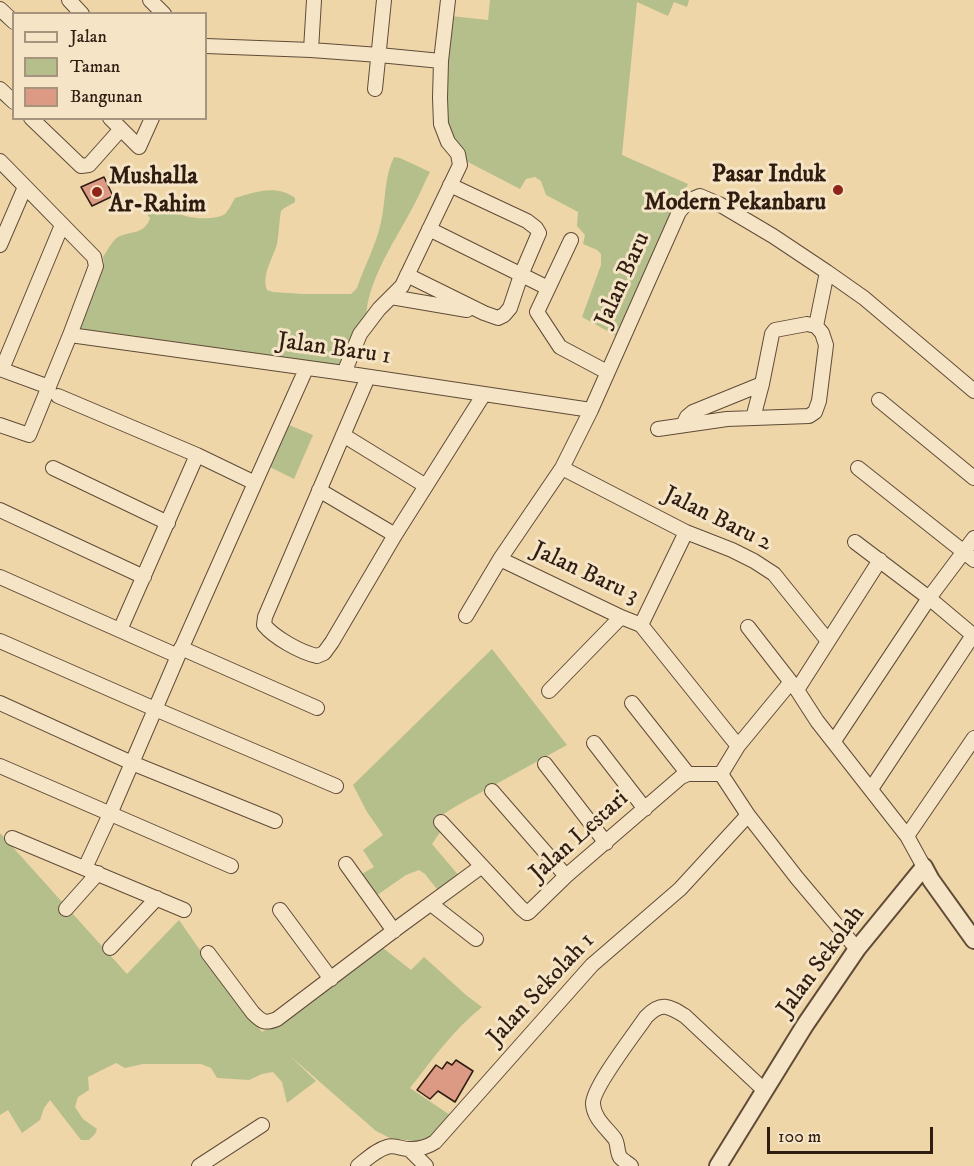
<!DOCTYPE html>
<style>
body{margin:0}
#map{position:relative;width:974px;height:1166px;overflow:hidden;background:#efd6a8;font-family:"IM FELL DW Pica",serif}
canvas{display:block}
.legend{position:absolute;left:12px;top:12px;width:195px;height:108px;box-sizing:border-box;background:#f5e4c6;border:2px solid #a6947e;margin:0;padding:8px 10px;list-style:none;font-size:18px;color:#301d12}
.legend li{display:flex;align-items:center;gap:12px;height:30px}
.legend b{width:30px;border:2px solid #a6947e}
.scale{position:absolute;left:767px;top:1127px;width:166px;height:27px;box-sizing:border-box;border:3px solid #301d12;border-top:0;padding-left:8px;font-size:18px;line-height:21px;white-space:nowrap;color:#301d12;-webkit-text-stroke:4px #f5e4c6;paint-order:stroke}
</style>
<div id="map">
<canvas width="974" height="1166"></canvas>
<ul class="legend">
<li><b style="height:8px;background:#f5e4c6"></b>Jalan</li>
<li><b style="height:16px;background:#b5bf8b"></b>Taman</li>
<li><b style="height:16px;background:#dc9a85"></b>Bangunan</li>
</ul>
<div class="scale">100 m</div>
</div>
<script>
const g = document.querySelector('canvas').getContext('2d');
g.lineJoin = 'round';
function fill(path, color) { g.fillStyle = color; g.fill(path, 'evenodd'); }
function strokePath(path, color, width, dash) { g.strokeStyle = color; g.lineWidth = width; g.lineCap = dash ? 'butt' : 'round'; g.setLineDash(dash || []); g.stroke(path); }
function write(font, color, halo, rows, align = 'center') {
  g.font = font + ' "IM FELL DW Pica",serif'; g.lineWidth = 6; g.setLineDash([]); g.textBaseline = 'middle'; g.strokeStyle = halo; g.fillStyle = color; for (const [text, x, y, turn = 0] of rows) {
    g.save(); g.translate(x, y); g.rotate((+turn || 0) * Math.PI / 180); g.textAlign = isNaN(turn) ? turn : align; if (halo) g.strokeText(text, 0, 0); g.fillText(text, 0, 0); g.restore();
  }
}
fill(new Path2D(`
 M490,0H689L687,7L674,2L668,16L637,2L622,155L688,184L618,337L582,317L601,265V254L597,250L583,244L585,235L577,226L578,212L546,195L541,181L535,177L526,179L520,189L466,161L451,140L444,105L451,16L488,20Z
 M394,157L400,158L430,172C424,183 420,194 414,205C397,238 366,281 366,320L342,369L77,332L104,263L103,257C107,251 112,241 118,237C129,231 145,235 150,218C142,209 142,197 153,192C161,198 167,206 174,211C184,219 214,221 225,214C229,210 232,203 235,198C255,192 277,184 295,198V202C291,205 286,206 281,211C279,222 279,233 277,244C273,258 261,276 267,290L273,292L303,294H351L357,288C364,267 377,243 381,222C386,200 384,177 394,157Z
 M282,422L313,435L294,479L264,464Z
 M492,649L567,745L458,805L434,820L441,831L432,844L460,877L440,893L425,874L419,870L406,875L373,898L360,875L374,867L363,850L383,835L367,812L353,785Z
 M0,833L127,974L179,920L211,966L262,1032L304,1006L383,948L411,970L424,957L466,995L482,1007C454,1029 432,1060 410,1088L450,1115L437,1134L422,1142L390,1138L376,1131L289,1055L316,1081L287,1103L282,1082L273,1072L262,1074L249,1080L217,1078L211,1068L201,1064H143L125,1068L116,1063L88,1077L89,1090L78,1097L75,1107L83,1119L97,1129L95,1134L89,1140H81L50,1100L44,1108L40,1120L22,1133L8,1110L0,1115Z`), '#b5bf8b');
const building = new Path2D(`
 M104,177L113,196L92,206L81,187Z
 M456,1060L473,1071L455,1102L438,1091L430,1099L417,1090L436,1065L442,1069L447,1062L452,1065Z`);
fill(building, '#dc9a85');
strokePath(building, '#301d12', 1.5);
const minor = new Path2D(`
 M69,0L82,14
 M150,0L164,14
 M314,0L311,50L379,55L441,61
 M0,9L14,22
 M206,46L311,50
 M0,89L14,102
 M375,89L384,0
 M31,118L81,166L89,165L121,129
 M110,118L139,147L152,118
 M0,161L94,257L96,266L70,335L29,435L0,425
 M429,229L548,288
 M571,240L537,312L560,347L607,372
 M0,245L25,187
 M407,275L484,313L498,318L504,315L510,308L521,275L539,233L536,228L527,221L450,185
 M391,297L467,310
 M70,335L337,372L591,410
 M0,369L49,387
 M2,369L62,225
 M344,373L360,334L379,309L402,286L460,165L458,154L448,142L441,124L440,98L441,61L448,0
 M368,377L265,617L264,625C275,638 300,652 317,656L324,653L332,642L395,535L484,394
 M58,396L197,455L255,483L178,656L110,814L85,868
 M879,400L974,478
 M753,418L762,384
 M683,425L687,417L693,412L762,384L772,334L775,330L807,324L816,326L827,272
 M658,429L727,419L809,416L815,412L819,401L826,345L822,333L816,326
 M343,435L426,486
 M53,468L168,523
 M562,468L686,532L732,550L754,561L774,574L828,641
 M858,468L974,560
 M255,483L306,369
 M319,490L395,535
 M0,510L144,577
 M855,542L929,598L974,636
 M500,559L621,617L641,625L738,746
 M0,577L178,656
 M466,616L500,559L562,468L591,410L679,212L688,201L700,196L719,204L773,236L827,272L864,298L974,391
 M641,625L686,532
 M748,627L797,690L817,721L907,836L924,867
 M120,630L197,455
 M0,641L155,709L336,786
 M181,648L317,708
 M790,683L738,746L721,774L748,815L797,878L857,949
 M797,690L880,560
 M549,691L621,617
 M0,703L132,763L275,821
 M632,703L688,774
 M834,741L929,598L974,538
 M594,743L645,809
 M545,764L606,843
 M0,766L231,866
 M871,789L973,635
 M492,791L566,876
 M441,822L521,908L527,913L529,912L566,876L681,777L688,774H721
 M907,836L974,738
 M12,838L184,910
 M346,864L394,931
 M431,904L476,939
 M66,909L98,873
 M280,910L331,979
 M110,948L157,898
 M208,953L253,1013C262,1022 265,1024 277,1019L400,926L482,866
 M410,1150L426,1166
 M199,1166L262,1125
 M358,1166C367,1159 376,1150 387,1147C395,1144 403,1150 411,1149C419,1149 429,1146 435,1142L592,965L680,889L748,815
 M631,1166C628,1163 622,1160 620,1157C617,1152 618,1144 615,1139C607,1128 594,1119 593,1104C592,1088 636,1032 646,1017C661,1001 669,1006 685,1016L764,1090`);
const tertiary = new Path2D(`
 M718,1166L805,1025L857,949L924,867L931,880L974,940`);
strokePath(minor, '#604b38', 16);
strokePath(tertiary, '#604b38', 20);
strokePath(minor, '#f5e4c6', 14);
strokePath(tertiary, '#f5e4c6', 16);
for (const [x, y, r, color] of [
 [838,190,6,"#8f2418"],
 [97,192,6,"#8f2418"]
]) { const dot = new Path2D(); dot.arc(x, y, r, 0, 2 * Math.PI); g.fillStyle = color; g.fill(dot); strokePath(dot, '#f5e4c6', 2); }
write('bold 24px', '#301d12', '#f5e4c6', [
 ["Pasar Induk",826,176],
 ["Modern Pekanbaru",826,204],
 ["Mushalla",109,178,"left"],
 ["Ar-Rahim",109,206,"left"]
], 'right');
write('24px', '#301d12', '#f5e4c6', [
 ["Jalan Baru",624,280,-66],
 ["Jalan Baru 1",334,350,8],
 ["Jalan Baru 2",717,520,26],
 ["Jalan Baru 3",585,574,25],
 ["Jalan Lestari",580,837,-42],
 ["Jalan Sekolah",822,962,-54],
 ["Jalan Sekolah 1",542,990,-47]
]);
</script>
